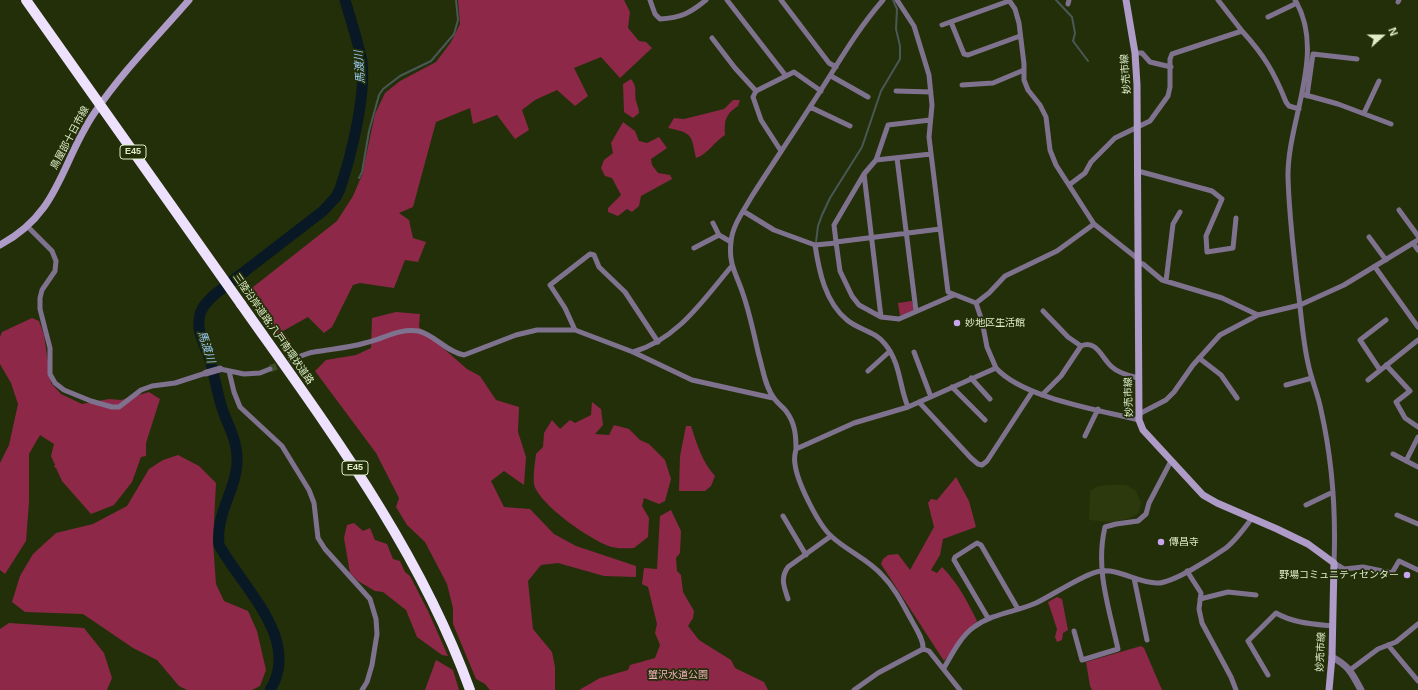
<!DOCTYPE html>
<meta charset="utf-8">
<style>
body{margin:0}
#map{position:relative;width:1418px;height:690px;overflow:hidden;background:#232f09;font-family:Arial,sans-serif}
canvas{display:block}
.north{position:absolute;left:1362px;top:16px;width:40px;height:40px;-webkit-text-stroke:3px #232f09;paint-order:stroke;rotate:69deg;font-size:11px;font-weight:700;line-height:16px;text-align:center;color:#dfeec9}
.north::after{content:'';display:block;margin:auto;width:14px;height:18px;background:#dfeec9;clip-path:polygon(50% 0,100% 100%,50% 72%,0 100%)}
</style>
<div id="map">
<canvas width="1418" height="690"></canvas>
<div class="north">N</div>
</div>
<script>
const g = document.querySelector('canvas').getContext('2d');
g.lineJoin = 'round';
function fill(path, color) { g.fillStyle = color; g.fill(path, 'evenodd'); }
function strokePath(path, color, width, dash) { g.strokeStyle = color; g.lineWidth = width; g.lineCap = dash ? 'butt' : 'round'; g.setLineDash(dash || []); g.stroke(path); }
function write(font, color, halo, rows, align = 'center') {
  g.font = font + ' Arial,"Noto Sans JP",sans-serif'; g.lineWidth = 3.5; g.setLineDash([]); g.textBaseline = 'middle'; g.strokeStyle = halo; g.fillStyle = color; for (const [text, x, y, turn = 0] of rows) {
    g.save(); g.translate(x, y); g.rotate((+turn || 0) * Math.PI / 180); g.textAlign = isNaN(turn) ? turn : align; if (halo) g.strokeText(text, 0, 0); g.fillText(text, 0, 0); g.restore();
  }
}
fill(new Path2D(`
 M1111,485H1126L1136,491L1141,503L1138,514L1127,519L1110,522L1089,520L1090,491L1098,486Z`), '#2c390d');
fill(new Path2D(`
 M458,0H624L630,12L628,28L639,41L646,42L652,48L620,78L601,57L574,68L588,96L575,106L557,90L535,100L522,110L529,130L515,139L497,115L473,124L470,108L436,122L413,207L399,213L409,220L413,238L426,242L418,262L405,260L394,288L360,283L353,285L332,327L324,333L308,317L283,331L292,344L287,349L248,291L337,221L353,196L362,175L375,114L385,93L400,81L436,62L451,42L460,24Z
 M631,79C638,89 634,90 636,101C637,105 639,109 639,113L633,118L624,112L623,84Z
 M733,100H740L738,106C726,114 724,120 725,135C714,142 708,154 696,158C691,135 693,133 668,128L674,118L684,119L724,109Z
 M623,122L635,131L639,141L647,143L659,137L667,148L651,159L652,165L658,173L670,175L672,179L641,196L639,206L632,212L627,209L618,216L608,212V208L621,195L612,178L605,176L601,168L604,160L613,153L611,143Z
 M912,301L914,309L912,311L900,316L898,303Z
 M396,312L420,314L419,327L467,369L480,376L496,400L519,407L518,432L526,457L524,485L504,471L491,481L504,507L530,509L554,534L576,546L636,566V577L604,576L558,563L541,565L528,581L533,629L552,652L555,667V690H490L485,684L476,679L453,624V608L447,584L425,542L407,525L396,507L399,498L376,453L315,371L326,360L356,355L371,348L372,318Z
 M32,318L39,321L44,335L51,383L61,394L82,404L109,399L121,400L149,392L160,399L146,443V456L141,457L132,482L114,505L91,514L62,481L56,468L54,467L55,465L51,456L54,444L40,435L29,454V502L26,541L5,574L0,570V463L9,445L18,404L11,383L0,364V337L2,332Z
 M592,402L601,409L603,425L595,434L609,435L614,425L629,429L640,440L649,444L665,460L671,479L665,501L659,504L644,498L642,506L649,518L648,537L634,548C627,548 619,549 612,547C593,542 538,504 534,484C533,475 535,463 536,454L543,447L544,433L552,420L560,429L570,420L575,423L591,415Z
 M686,426H691C697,444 702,462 715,476L711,486L705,491H679L680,456Z
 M178,455L199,466L216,483L213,542L216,584L224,601L248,611L257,631L266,670L260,686L252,690H187L179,686L157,660L133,648L83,614L25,612L12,602L20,576L33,554L56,533L93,524L127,506L149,469L163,460Z
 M956,477L969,501L976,527L943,539L940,555L931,570L937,573L942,567C958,583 967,601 977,621L944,661L881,564L883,559L888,555L898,554L910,570L934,527L928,503L931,499L937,500Z
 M671,510L681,531L680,553L676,558L677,571L681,575L683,592L694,611L693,618L688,626L699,640L731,660L735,668L764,682L768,690H579L600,678L628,670L630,665L655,658L660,645L655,633L657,624L648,587L642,584L644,568L657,569L660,516Z
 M354,523L363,531L370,528L375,540L387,544L393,559L400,561L405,572L410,576L428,611L448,656L442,655L417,637L406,610L383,592L375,591L358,581L350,573L344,538L347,525Z
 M1057,597L1062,599L1068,630L1063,633L1062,640L1057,642L1055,637L1057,629L1048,602Z
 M9,623L84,628L104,653L112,678L107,690H0V629Z
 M1141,646L1144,648L1162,690H1092L1090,686L1086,662Z
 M436,660L453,670L459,690H425Z`), '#8d2849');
strokePath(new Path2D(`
 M1056,0L1072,17L1075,33L1073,41L1088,61
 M359,178L362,172L369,131L379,95L383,89L400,76L431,61L454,34L458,20L456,0
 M816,242L818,226L822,215L830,198L862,147L881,91L900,59V46L896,29L897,9L893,0`), '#495856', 2);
strokePath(new Path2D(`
 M270,690C302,640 242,587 219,545C215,508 243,484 236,448C234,434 227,423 223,411C217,394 215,377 210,360C206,347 197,333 199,320C200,308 207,302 214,295L323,211L336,197L340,189C351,156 366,97 362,62C358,41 351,21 345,0`), '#091825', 11);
strokePath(new Path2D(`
 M270,369L287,362`), '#3f4c26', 7, [7, 3.5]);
strokePath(new Path2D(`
 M650,0L655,14L660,19C681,18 690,13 706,0
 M727,0L786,76L794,72L821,91
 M781,0L829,63L836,67
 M883,0C854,33 834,71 810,107C791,137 771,166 752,196C744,210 732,226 731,242C728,264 737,275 743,294C750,314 754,335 759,356C763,369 765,387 774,398C777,403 783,407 786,411C795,423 796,435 796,449L854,423L908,407L996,368C1023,398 1099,410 1139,420
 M897,0L914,26L929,75L932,105L929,137L948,292L976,303L982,321L987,347L996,368
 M1009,0L1015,9L1019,23L1024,64V80L1028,90L1040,105L1046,117L1050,150L1056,165L1094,224L1138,259
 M1295,0C1327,53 1287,121 1288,177C1289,214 1293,246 1297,282C1301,309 1302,337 1308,363C1311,379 1318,394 1321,410C1332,459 1336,512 1334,563L1344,569L1363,567L1392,573L1399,561L1418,570
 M1398,2L1399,0
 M1068,4L1069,0
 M1268,17L1297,3
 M951,22L964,54L968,55L1020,36
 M942,25L1009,1
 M1242,31C1264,55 1274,72 1286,102L1289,106L1299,109
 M712,38L735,68L756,91
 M1135,53H1142L1150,62L1171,67
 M831,76L868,97
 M962,85L993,83L1024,70
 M896,91L931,92
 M1302,94L1338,104L1391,124
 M1307,96L1313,54L1357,59
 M810,107L850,126
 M1364,113L1379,81
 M781,151L761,120L753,97L756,91L786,76
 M897,158L916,311
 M876,160L931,154
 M1138,171L1212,191L1222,199L1206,236L1207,252L1233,248L1236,218
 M864,174L881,317
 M1069,185L1085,173L1091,162L1115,138L1150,121L1168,96L1170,87V59L1172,54L1242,31L1218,0
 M1399,210L1418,236
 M743,211L774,230L815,245C819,271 825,302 847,320C859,330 875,331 885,344C901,364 899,386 908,407
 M713,223L719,235L731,242
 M28,227L52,251L56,261L55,271L42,290L40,298V309L50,348V374L55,383L64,390L91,401L112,407H119L141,390L152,386L175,383L206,373
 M940,229L836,242L840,271L852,296L859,305L881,317L899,319L954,295
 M1369,237L1386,260
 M836,242L834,225L864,174L876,160L888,125L930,120
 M1413,243L1418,250
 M815,245L836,243
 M694,248L719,235
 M1138,263L1143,264L1162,280L1222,298L1258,315
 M1375,267L1418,327
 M1166,281L1173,224L1180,212
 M976,303L989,293L1005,276L1057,251L1094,224
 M1043,311L1068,337L1081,346
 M575,330L565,308L550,285L590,254L594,255L599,267L625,292L658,342
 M633,352C678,339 703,300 731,267
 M914,352L931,397
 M1199,358L1221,375L1237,398
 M291,360C298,357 307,353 314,352C331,349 348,348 365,343C383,339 399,328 418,331C434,334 446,352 464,355L516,335L537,330H575L633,352L692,380L773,398
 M1386,365L1410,391L1396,402L1405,418L1418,427
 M220,369L244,374L260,373L270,369
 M1380,370L1360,340L1386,320
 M229,371L234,392L240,407L282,446L309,490L314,503L318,538L325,549L370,599L376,619L377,634L372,665L367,682L362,690
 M868,371L890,351
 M971,378L990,399
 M1368,380L1418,340
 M1286,385L1312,378
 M952,387L985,420
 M1042,395L1061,376L1081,346C1097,339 1102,359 1112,367C1118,373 1130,376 1138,378
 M919,402L971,458L978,464L982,465L987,461L1032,392
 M1139,414L1166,400L1174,392L1193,365L1220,335L1258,315L1300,305L1344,285L1418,240
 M1085,436L1098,409
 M796,449C795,453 794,459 795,464C797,482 818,524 831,536C847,551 868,559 882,575C895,588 903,605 912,621C916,629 924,640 923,649
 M1393,454L1418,467
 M1406,461L1418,437
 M1306,505L1333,492
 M1397,515L1418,524
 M783,516L806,555
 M1187,571L1201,593L1199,609L1202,623L1231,677L1236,690
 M1134,578L1147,640
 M788,599C784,587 780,578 788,567L831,536
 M1200,599L1228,592L1256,595
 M988,618L954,560L955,557L977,543L981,545L1018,609
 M1074,631L1082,660L1118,649C1109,608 1095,569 1105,527L1116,524L1138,521L1146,514L1149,503L1171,461
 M1388,645L1418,681
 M923,649L929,651L960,690
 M944,668C952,654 961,636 974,627C993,613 1016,612 1036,603C1051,596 1087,572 1101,571C1120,569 1138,583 1157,583C1172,584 1213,557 1226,548C1236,540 1244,529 1252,518
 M1350,670L1378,649L1396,642L1418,624
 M1268,675L1248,641L1276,613C1293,623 1313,624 1333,626
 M854,690L878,673L923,649`), '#7f728f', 5);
strokePath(new Path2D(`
 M206,373L220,369
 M1332,657C1349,666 1352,673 1361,690`), '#7f728f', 7);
strokePath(new Path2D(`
 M1126,0L1135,53L1137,85L1139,420L1143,430L1203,495L1217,503L1277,529L1308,544L1334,563L1332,657L1329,690
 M0,245C61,212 60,163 95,112C122,72 157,37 189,0`), '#af9bc8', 7);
strokePath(new Path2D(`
 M241,304C327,426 419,548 470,690`), '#ede1fe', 10);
strokePath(new Path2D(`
 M26,0L241,304`), '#ede1fe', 10);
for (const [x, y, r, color] of [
 [957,323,4,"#c7a6ef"],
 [1161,542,4,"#c7a6ef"],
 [1407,575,4,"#c7a6ef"]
]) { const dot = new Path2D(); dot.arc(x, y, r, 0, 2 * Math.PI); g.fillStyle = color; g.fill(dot); strokePath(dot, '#232f09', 1.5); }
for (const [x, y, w] of [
 [133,152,26],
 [355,468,26]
]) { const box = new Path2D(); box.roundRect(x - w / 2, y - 7, w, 14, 3); g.fillStyle = '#232f09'; g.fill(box); strokePath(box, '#dfeec9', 1); }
write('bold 9px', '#dfeec9', null, [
 ["E45",133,152],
 ["E45",355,468]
]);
write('10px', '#dfeec9', '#232f09', [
 ["妙売市線",1126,74,-94],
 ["鳥屋部十日市線",70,138,-62],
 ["三陸沿岸道路;八戸南環状道路",273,329,55],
 ["妙売市線",1129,397,-92],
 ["妙売市線",1321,652,-87]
]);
write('10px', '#dfeec9', '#232f09', [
 ["妙地区生活館",965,323],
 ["傳昌寺",1169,542],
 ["野場コミュニティセンター",1399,575,"right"]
], 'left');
write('10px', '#f0afbd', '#232f09', [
 ["蟹沢水道公園",678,675]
]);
write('italic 11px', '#9ccdf7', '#232f09', [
 ["馬渡川",360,67,-94],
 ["馬渡川",206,347,72]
]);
</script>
